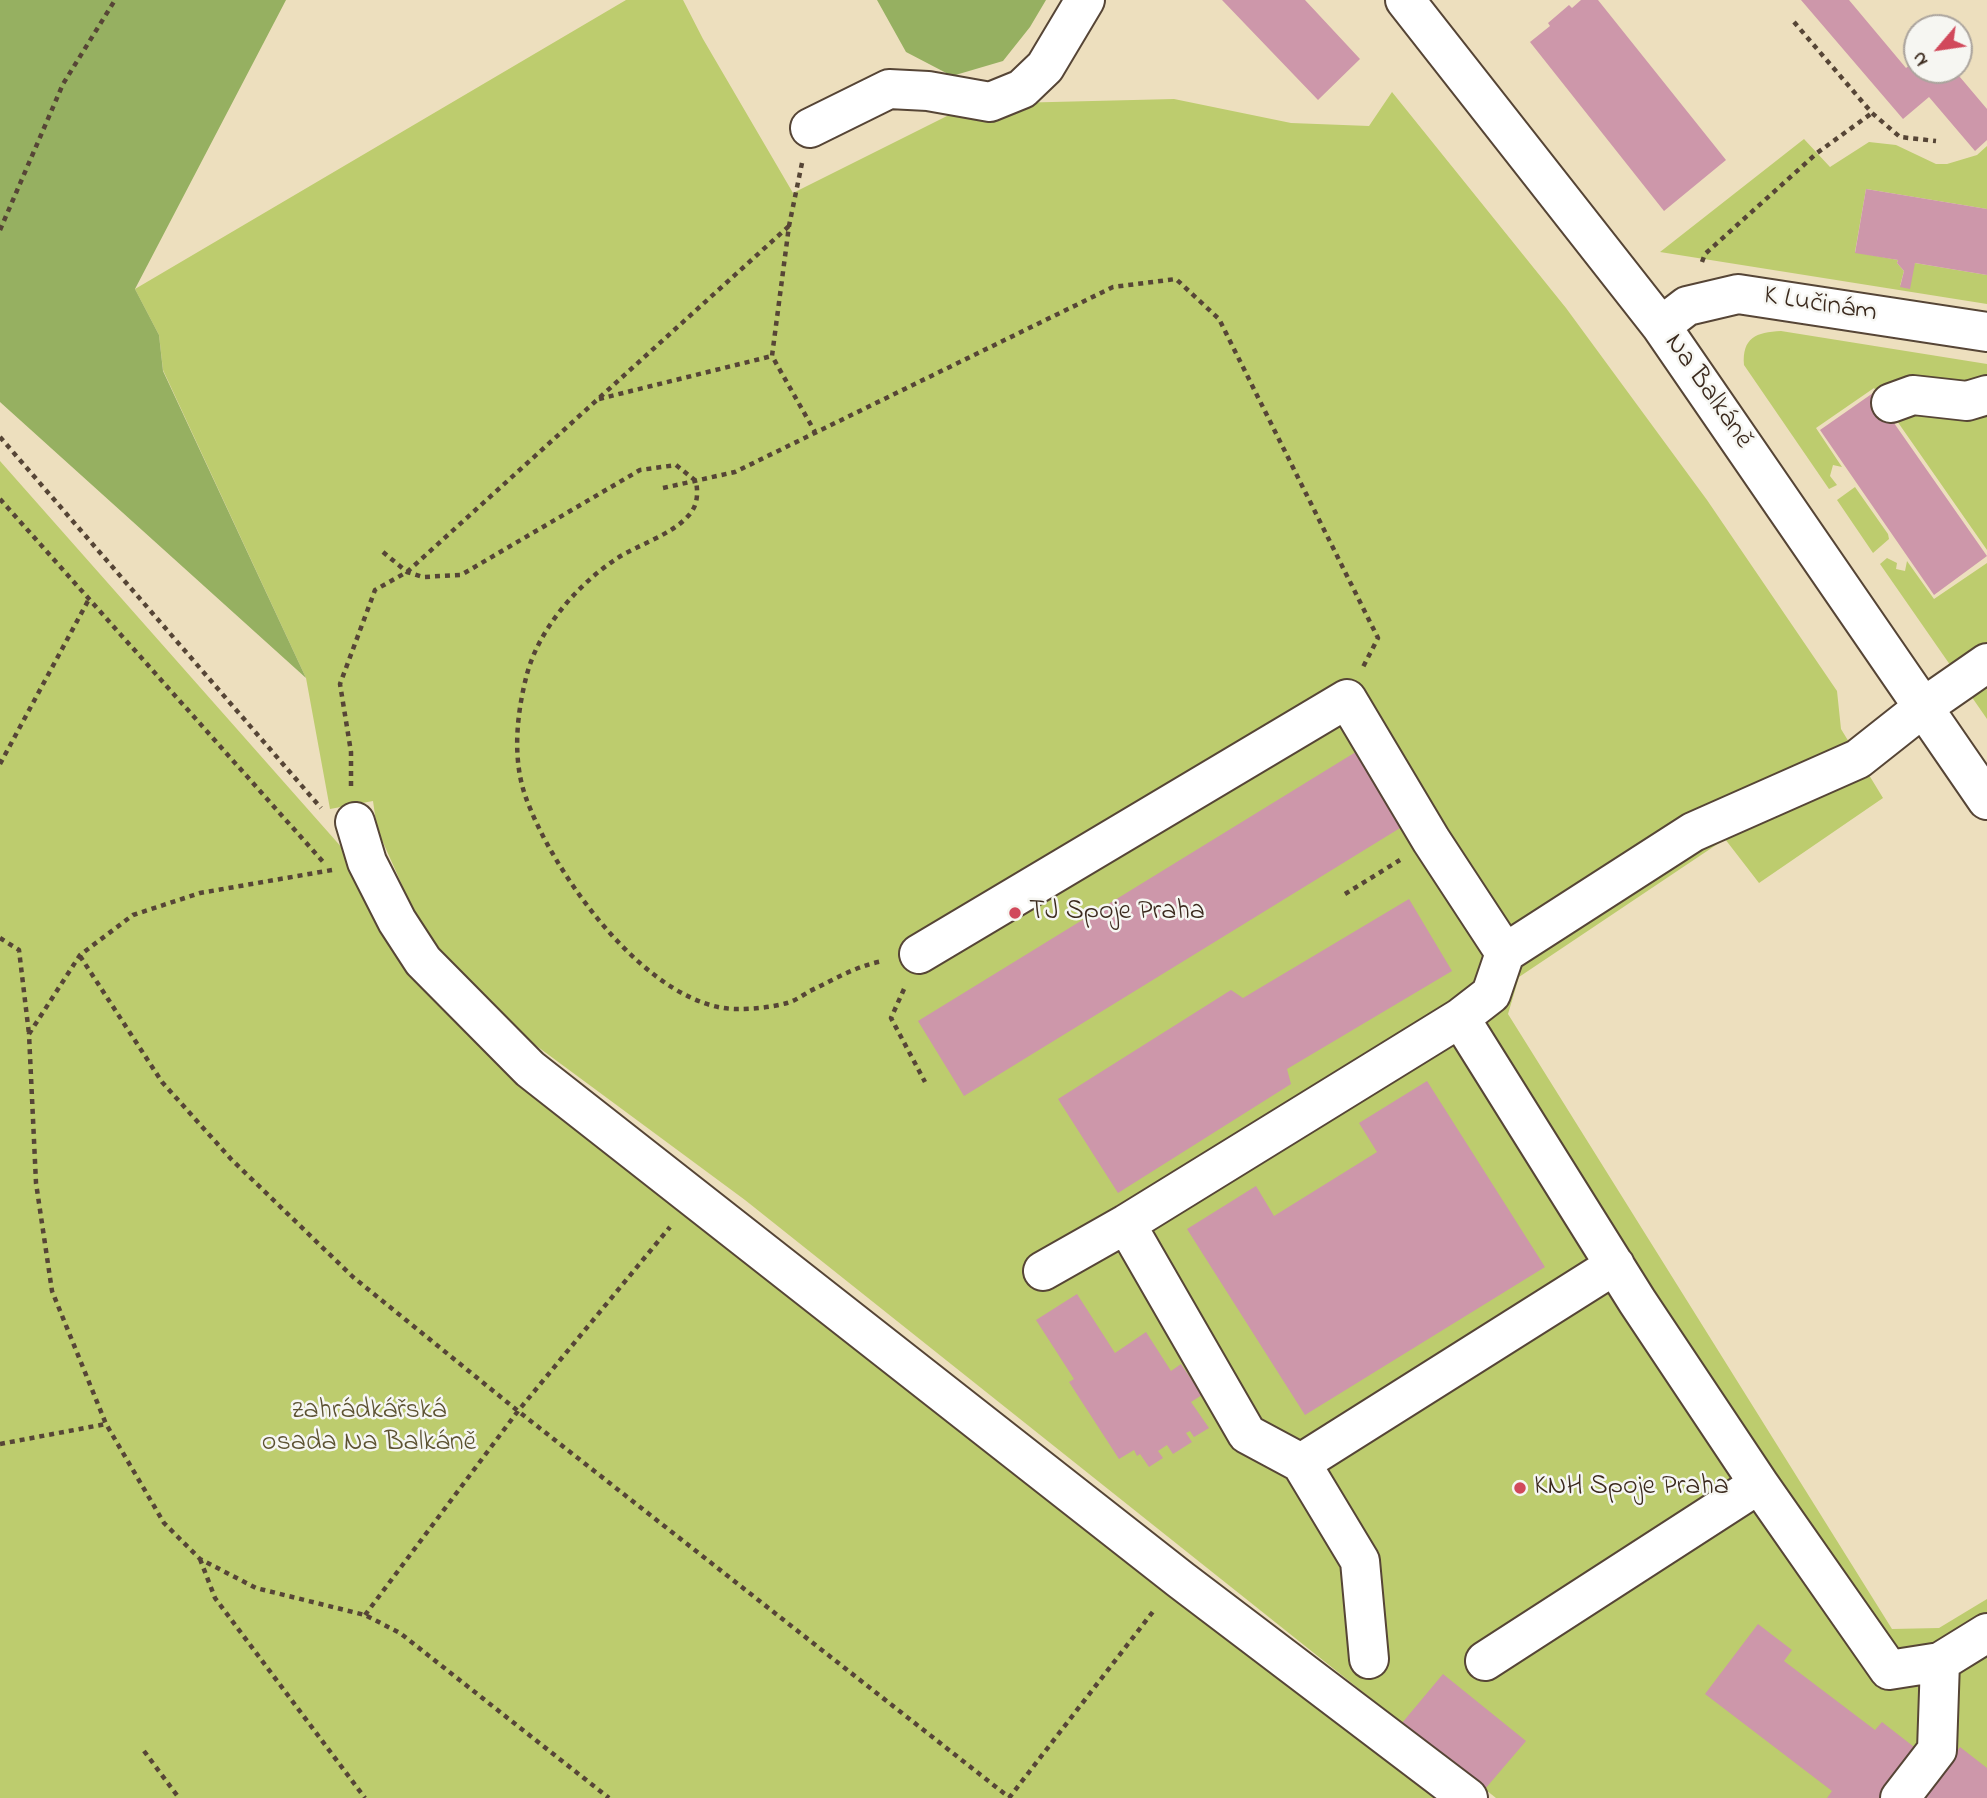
<!DOCTYPE html>
<meta charset="utf-8">
<style>
body{margin:0}
#map{position:relative;width:1987px;height:1798px;overflow:hidden;background:#eddfbe;font-family:"Indie Flower",sans-serif}
canvas{display:block}
.north{position:absolute;left:1903px;top:14px;width:70px;height:70px;box-sizing:border-box;background:#f6f6f2;border:2px solid #aba49d;border-radius:50%;rotate:241deg;font-size:19px;font-weight:700;line-height:28px;text-align:center;color:#3b2a1e}
.north::after{content:'';display:block;margin:auto;width:24px;height:32px;background:#d1495b;clip-path:polygon(50% 0,100% 100%,50% 72%,0 100%)}
</style>
<div id="map">
<canvas width="1987" height="1798"></canvas>
<div class="north">N</div>
</div>
<script>
const g = document.querySelector('canvas').getContext('2d');
g.lineJoin = 'round';
function fill(path, color) { g.fillStyle = color; g.fill(path, 'evenodd'); }
function strokePath(path, color, width, dash) { g.strokeStyle = color; g.lineWidth = width; g.lineCap = dash ? 'butt' : 'round'; g.setLineDash(dash || []); g.stroke(path); }
function write(font, color, halo, rows, align = 'center') {
  g.font = font + ' "Indie Flower",sans-serif'; g.lineWidth = 5; g.setLineDash([]); g.textBaseline = 'middle'; g.strokeStyle = halo; g.fillStyle = color; for (const [text, x, y, turn = 0] of rows) {
    g.save(); g.translate(x, y); g.rotate((+turn || 0) * Math.PI / 180); g.textAlign = isNaN(turn) ? turn : align; if (halo) g.strokeText(text, 0, 0); g.fillText(text, 0, 0); g.restore();
  }
}
fill(new Path2D(`
 M626,0H683L703,39L793,193L971,104L1174,99L1291,123L1369,126L1392,92L1566,308L1707,500L1837,691L1841,729L1883,798L1759,883L1725,839L1519,977L1508,1014L1892,1629L1939,1628L1987,1599V1798H1496L745,1200L469,996L428,943L377,829L373,801L330,809L306,678L163,370L159,335L135,289Z
 M1804,139L1830,167L1869,142L1896,145L1936,164H1947L1977,155L1987,146V209L1866,189L1855,252L1898,260L1897,263L1904,271L1900,286L1915,263L1987,275V304L1660,252Z
 M1781,331L1987,364V550L1874,388L1816,428L1842,467L1833,465L1830,476L1837,485L1829,489L1744,365C1742,338 1756,332 1781,331Z
 M0,461L351,858L412,971L1440,1798H0Z
 M1855,487L1888,534L1889,539L1873,553L1837,500Z
 M1887,558L1897,563L1896,569L1905,571L1907,561L1934,599L1987,563V648L1955,672L1880,564Z
 M1987,678V719L1969,693Z`), '#bdcc6e');
fill(new Path2D(`
 M0,0H286L135,289L159,335L163,371L306,678L0,402Z
 M877,0H1046L1030,27L1003,61L952,76L906,52Z`), '#96b061');
fill(new Path2D(`
 M1222,0H1305L1360,59L1318,100Z
 M1581,0H1598L1726,160L1664,211L1530,42L1550,26L1548,23L1569,5L1572,8Z
 M1801,0H1849L1906,68L1917,59V70H1954L1987,109V140L1975,151L1929,97L1903,119Z
 M1866,189L1987,209V275L1915,263L1910,289L1900,287L1904,271L1897,263L1898,260L1855,253Z
 M1873,393L1987,556L1934,595L1820,430Z
 M1359,750L1405,825L964,1096L918,1021Z
 M1409,899L1452,971L1287,1069L1291,1084L1118,1193L1058,1099L1231,990L1243,998Z
 M1427,1081L1545,1267L1305,1415L1187,1229L1256,1186L1274,1216L1377,1152L1359,1123Z
 M1077,1294L1115,1353L1146,1332L1171,1371L1181,1364L1202,1395L1191,1402L1209,1428L1194,1437L1190,1431L1186,1433L1192,1442L1173,1454L1167,1445L1158,1451L1163,1458L1149,1467L1140,1454L1137,1456L1134,1450L1119,1459L1069,1382L1074,1379L1036,1320Z
 M1758,1624L1792,1650L1784,1661L1875,1730L1882,1722L1918,1750L1882,1798H1827L1832,1791L1705,1694Z
 M1443,1674L1526,1741L1485,1789L1402,1723Z
 M1960,1747L1987,1768V1798H1921Z`), '#cd97aa');
const minor = new Path2D(`
 M1405,0L1661,326L1987,800
 M810,128L889,89L928,91L990,102L1022,89L1045,67L1085,0
 M1661,326L1687,306L1738,294L1987,332
 M1891,403L1913,395L1967,401L1987,395
 M355,822L367,862L397,921L423,961L530,1069L1181,1580L1468,1798
 M1505,953L1693,832L1858,759L1925,706L1987,663
 M919,954L1347,699L1431,840L1505,953L1491,994L1460,1018L1126,1224L1043,1271
 M1460,1018L1637,1301L1759,1484L1889,1670L1940,1662L1987,1633
 M1126,1224L1247,1434L1301,1463L1360,1561L1369,1659
 M1301,1463L1615,1265
 M1485,1661L1759,1484
 M1900,1798L1937,1750L1940,1662`);
strokePath(minor, '#564536', 42);
strokePath(new Path2D(`
 M1794,22L1872,113L1900,137L1936,141
 M802,163L789,226L772,356L815,432
 M0,230L63,84L115,0
 M1702,262L1705,254L1817,153L1872,113
 M599,399L772,356
 M0,437L321,808
 M663,488L735,472L1113,287L1176,279L1219,319L1378,638L1363,667
 M0,499L325,864
 M383,552L407,572L423,577L461,575L640,470L676,465L696,481C698,493 698,505 689,515C672,535 637,545 616,559C577,585 539,629 527,674C517,712 512,757 525,795C551,871 650,1011 739,1009C754,1009 773,1007 787,1003C795,1001 803,995 810,991C835,979 856,966 883,961
 M0,764L89,599
 M351,786V752L340,684L375,590L407,572L789,226
 M332,870L200,893L133,915L80,955L29,1034L36,1183L52,1291L106,1424L164,1523L200,1559L256,1588L365,1615L400,1633L609,1798
 M1345,894L1400,860
 M0,938L19,950L29,1034
 M80,956L162,1082L231,1159L353,1277L518,1411L1010,1798
 M904,989L891,1018L925,1082
 M0,1444L106,1424
 M200,1559L215,1598L365,1798
 M365,1615L518,1411L670,1227
 M144,1751L179,1798
 M1009,1798L1155,1609`), '#564536', 4.5, [5, 5]);
strokePath(minor, '#fff', 38);
for (const [x, y, r, color] of [
 [1015,913,7,"#d1495b"],
 [1520,1488,7,"#d1495b"]
]) { const dot = new Path2D(); dot.arc(x, y, r, 0, 2 * Math.PI); g.fillStyle = color; g.fill(dot); strokePath(dot, '#f6f6f2', 2.5); }
write('28px', '#3b2a1e', '#f6f6f2', [
 ["K Lučinám",1820,306,9],
 ["Na Balkáně",1707,392,55]
]);
write('28px', '#3b2a1e', '#f6f6f2', [
 ["TJ Spoje Praha",1029,913],
 ["KNH Spoje Praha",1534,1488]
], 'left');
write('28px', '#5c5232', '#f6f6f2', [
 ["zahrádkářská",369,1412],
 ["osada Na Balkáně",369,1444]
]);
</script>
